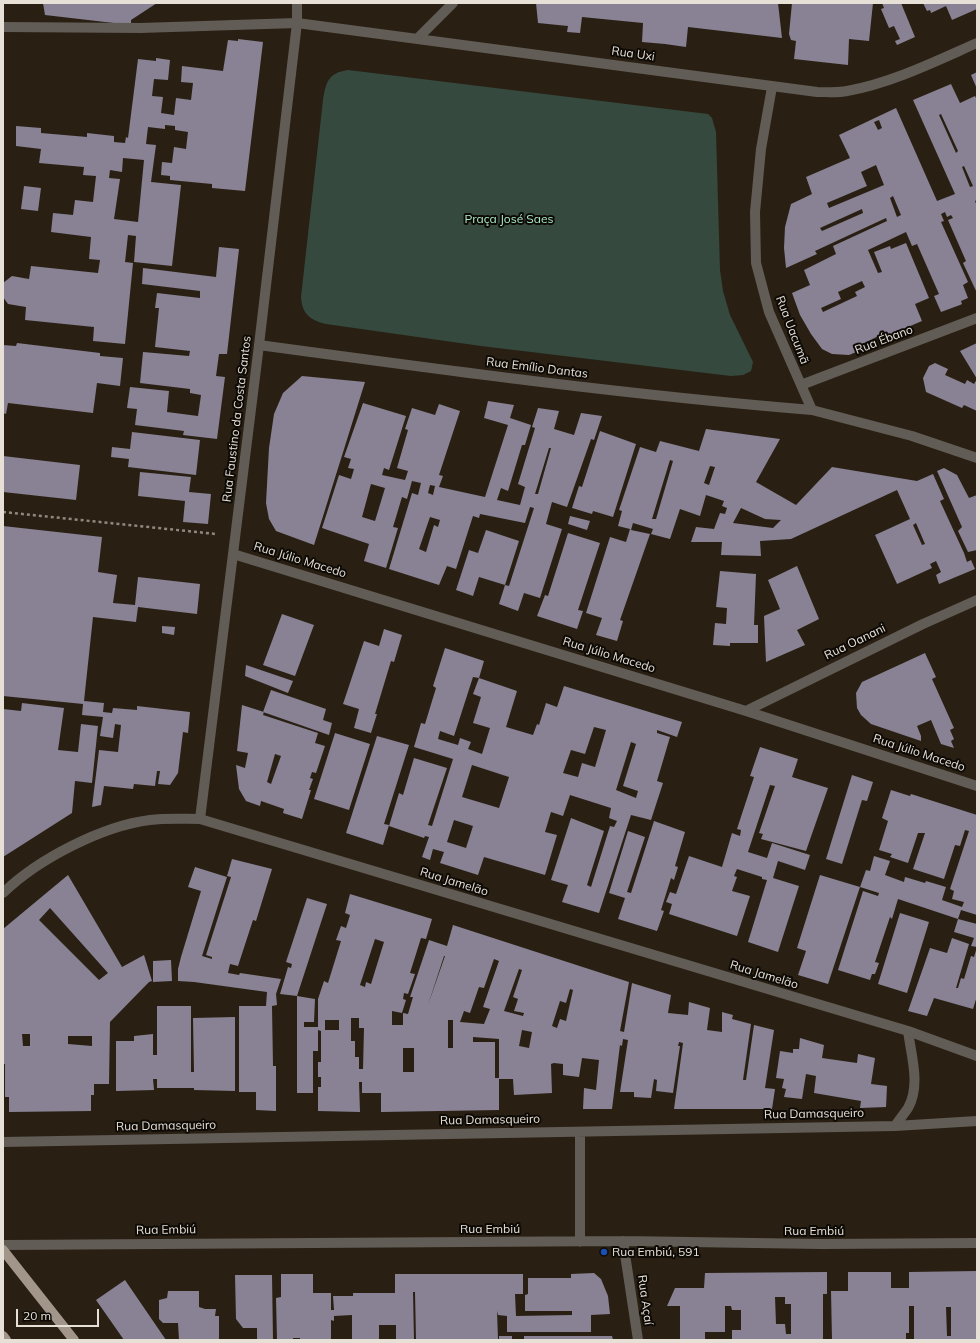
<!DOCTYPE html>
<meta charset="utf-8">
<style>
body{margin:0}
#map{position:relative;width:980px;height:1343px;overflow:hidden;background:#292013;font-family:Mulish,sans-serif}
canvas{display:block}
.frame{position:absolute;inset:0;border:4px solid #e6e0d7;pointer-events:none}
.scale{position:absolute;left:16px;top:1309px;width:83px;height:18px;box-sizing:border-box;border:2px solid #e6e0d7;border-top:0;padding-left:5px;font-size:12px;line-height:14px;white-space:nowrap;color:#e6e0d7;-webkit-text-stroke:3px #0e0a06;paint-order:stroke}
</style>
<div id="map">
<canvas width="980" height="1343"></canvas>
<div class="frame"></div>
<div class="scale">20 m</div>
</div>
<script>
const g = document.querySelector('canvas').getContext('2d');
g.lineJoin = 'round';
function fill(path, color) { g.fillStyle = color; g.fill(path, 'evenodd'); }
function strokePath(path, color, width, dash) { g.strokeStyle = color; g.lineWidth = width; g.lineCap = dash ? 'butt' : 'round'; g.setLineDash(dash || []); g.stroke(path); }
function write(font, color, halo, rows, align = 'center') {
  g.font = font + ' Mulish,sans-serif'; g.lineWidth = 4; g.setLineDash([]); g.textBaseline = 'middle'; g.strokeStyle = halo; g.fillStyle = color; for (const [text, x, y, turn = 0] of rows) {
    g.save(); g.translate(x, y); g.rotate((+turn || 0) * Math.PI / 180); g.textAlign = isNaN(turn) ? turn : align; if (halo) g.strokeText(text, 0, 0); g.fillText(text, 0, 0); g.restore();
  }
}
fill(new Path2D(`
 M348,70L708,114L712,118L716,132L720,270L723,291L730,315L753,362L751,371L743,375L731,376L481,346L326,324C310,320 302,314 301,297L323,100C326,82 328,73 348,70Z`), '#35493f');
fill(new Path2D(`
 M43,3H157L131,20V25L45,15Z
 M536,3H778L782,38L688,27L686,47L665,44L642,42L643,23L582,17L580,33L567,32L568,26L538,23Z
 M792,3H873L869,41L849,39L848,65L794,59L796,41L791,40L789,34Z
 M882,3H901L915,37L897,45L895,41L900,39L894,26L889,28L881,9L884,8Z
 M923,3H977V9L952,20L946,6L931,13L930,10L927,11Z
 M238,39L263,42L245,191L212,188V184L170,180V176L161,175L162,162L172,163L174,147L186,149L188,132L175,130V126L165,125V129L148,127L146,144L156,145L151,182L181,185L172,266L134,262L136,236L128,235L125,262L133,263L125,344L93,341L94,327L25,320L26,307L8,304L3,297V283L12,276L29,279L31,266L98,273L100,260L89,259L91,237L51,232L53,213L73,215L75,200L93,202L96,176L83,175L84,167L39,163L41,149L16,146V126L41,128V133L87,137V133L114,136V142L125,143L126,137L128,138L138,59L156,61V58L170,60L168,80L154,79L152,96L163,97L161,113L174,115L176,98L191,100L193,83L181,82L182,66L223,71L228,40L238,41ZM123,158L144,160L138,222L114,219L120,179L109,178L110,170L122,172Z
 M977,72V89L971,75Z
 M951,84L960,103L975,96L977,100V200L975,201L977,206V293L963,263L966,261L948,220L953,218L951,215L947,217L945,212L941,214L944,221L941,222L968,282L963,285L968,298L961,301L962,304L960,305L941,312L934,296L939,294L917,244L912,246L906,232L868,250L878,273L882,272L874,252L890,246L891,249L906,243L929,298L915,304L922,321L889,335L887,332L860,345L857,343L861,350L849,355L832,354L822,349L811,334L800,315L792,293L810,285L804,270L836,254L833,246L887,221L886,218L815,251L817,254L786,268L784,248L785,227L791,204L812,194L806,177L850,158L839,135L896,108L937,201L955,194L913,100ZM941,114L958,151L956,153L939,115ZM879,120L882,128L878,130L874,122ZM876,165L884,185L829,208L827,203L867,186L861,172ZM964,166L973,186L970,187L962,167ZM893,196L901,215L897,217L890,198ZM862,209L863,213L822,231L820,228ZM862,281L865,287L855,292L857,296L823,312L821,308L841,299L838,292Z
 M24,186L41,188L38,211L21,209Z
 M219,247L239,249L227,354H219L216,376L225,377L217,439L183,435L184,431L135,425L137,409L127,408L130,387L169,391L167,412L198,416L201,395L190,393V389L140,383L143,352L189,356L190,351L155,347L159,308H155L157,293L200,298V291L142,284L143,268L216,277Z
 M17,343L100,353V356L123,358L120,386L97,383L93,413L8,403L6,414L3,413V345L16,346Z
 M977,343V411L964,405L962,408L926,392L923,378L929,366L935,363L948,369L945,375L965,384L967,380L974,384L977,379L960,351Z
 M302,376L365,382L314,545L276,531L269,519L266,503L269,448L274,414L283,393Z
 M488,401L514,405L510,418L531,425L525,445H522L508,491L501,488L497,500L520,505L525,487L518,484L535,428L532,427L538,408L559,411L554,429L574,435L581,413L602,416L594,440L591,439L567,507L552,502L546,524L562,529L540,598L524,593L518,611L499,604L505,585L479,577L473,596L456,590L469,550L478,553L486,530L519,541L505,585L509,586L534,508L530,507L525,523L480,514L479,518L473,516L456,569L447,566L439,585L389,569L412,493L418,495L421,483L412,481L407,499L402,497L393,527L398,528L386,568L364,561L369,544L322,528L339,475L351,479L354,469L348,468L351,459L344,457L363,403L406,416L389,470L384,468L382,475L405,480L408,471L397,468L408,430L405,429L412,408L435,415L439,404L460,411L439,475L443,476L439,487L485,497L508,425L484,418ZM549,448H551L538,494H535ZM371,484L385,488L375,521L362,517ZM430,485L435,486L433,495L428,493ZM430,517L440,520L438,527L434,525L426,552L419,549Z
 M706,429L780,439L756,482L796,505L832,467L917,481L933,474L944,499L940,501L964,553L967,562L971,560L975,569L939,584L936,575L941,572L936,561L930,564L932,568L897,584L875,535L910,519L897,490L791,539L760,541L761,556L721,555L722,542H691L696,527L714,529L720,513L725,514L727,508L722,506L724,501L706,495L700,516L680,509L670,539L651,534L653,529L633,523L631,530L650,534L620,620L623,621L617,641L596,635L602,618L586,613L610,537L626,542L630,529L618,526L622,511L619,510L640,447L656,452L660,441L699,451ZM670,460L673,461L656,519H652ZM710,466L715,467L709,485L704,483ZM741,508L765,519L781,520L773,528L733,523ZM916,523L925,544L922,545L913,525Z
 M600,431L636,444L613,517L593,511L592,514L572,508L579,486L582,487Z
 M132,432L200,440L196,475L128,467L129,459L111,457L112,447L130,449Z
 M3,456L80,465L76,500L3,492Z
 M944,468L957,475L969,498L977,495V550L968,552L958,531L962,527L937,471Z
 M140,472L191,477L189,492L211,494L208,524L183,522L185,501L138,496Z
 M570,516L590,521L587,530L568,524Z
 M3,526L102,537L98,572L117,575L113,603L135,605L138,577L200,584L197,614L138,607L136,622L93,617L84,701L104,703L103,712L112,713L113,708L137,710V706L190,712L188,733L183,732L178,773L170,785L158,784L160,771H157L155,786L134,784L133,789L104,786L101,805L92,807L99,750L118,752L121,725L115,724L113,738L100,736L103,717L82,715L83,704L3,696Z
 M568,533L600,543L578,610L583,611L577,629L537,616L545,595L548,596Z
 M797,566L819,619L797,630L805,645L766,662L764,616L780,609L768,580Z
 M720,571L756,574L754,625H758V643H730V646L713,645L715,623L726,624L727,608L716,607Z
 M282,614L314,625L295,676L263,665Z
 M162,626L175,627L174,635L162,633Z
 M384,629L402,635L394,662L391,661L375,714H377L371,733L354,728L359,709L343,704L364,641L379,646Z
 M445,648L484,661L479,678L517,691L506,727L533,735L537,724L539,725L546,703L557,707L564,686L682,722L677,737L657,730V733L670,737L657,781L663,783L651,820L631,815L599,913L562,902L568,885L551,880L571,818L604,831L587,885L591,887L610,826L614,827L617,821L609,818L611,808L570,795L563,816L551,812L545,832L557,835L545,875L484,857L478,875L440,863L444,852L433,849L430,860L422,857L429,837L425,836L424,838L389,826L399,793L403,795L414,758L447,768L428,825L432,826L453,759L414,747L421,723L425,724L436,688L433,686ZM473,677L479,678L473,694L481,697L473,723L490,728L482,754L468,749L471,742L460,738L458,745L438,739L440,731L454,736ZM594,727L606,730L595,767L582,763L578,777L563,773L571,750L585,754ZM631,742L636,744L623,786L638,791L636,798L616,790ZM472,765L509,777L499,808L462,797ZM454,820L473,826L466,848L447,842Z
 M925,653L936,677L932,679L954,728L950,730L954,739L951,741L954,748L941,744L931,720L917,726L921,736V741L871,724L861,715L857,708L856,693L862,682Z
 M246,665L293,681L288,693L245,676Z
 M271,690L326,709L323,720L332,723L329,735L263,712Z
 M22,703L64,708L58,750L78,752L81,724L98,726L92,783L75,781L72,813L3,857V709L21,711Z
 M242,705L264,712L263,715L318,733L315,743L325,746L316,773L312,772L310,778L313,779L309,790H311L302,819L283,813L284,809L261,801L260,806L246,801L239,789L236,765L245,768L248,753L237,751ZM275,754L281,756L271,784L267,782Z
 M335,733L370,744L349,810L314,799Z
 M377,736L409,745L384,824L389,825L383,845L346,833Z
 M760,747L798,759L792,777L828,788L806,851L761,839L763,834L759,833L775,786L770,785L748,852L767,858L772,843L810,855L805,870L778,861L773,878L799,886L778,952L748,942L767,880L762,879V877L737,869L734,876L737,877L732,891L750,896L737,936L669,914L672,904L666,902L670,892L676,894L689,856L722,867L732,833L740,836L741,830L737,829L754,777L750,776Z
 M852,775L873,782L867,801L862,800L842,864L826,859Z
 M891,790L910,796L911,794L977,815V915L961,910L958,919L898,899L892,919L890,917L875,962L879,963L875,974H872L870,980L838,970L863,891L878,896L879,893L860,887L866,870L870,871L874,856L890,861L885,875L904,882L905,877L925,883L926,881L946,887L942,900L962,907L964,902L952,899L954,891L950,889L969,831L965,830L960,846L955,845L944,879L913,869L925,833H918L908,863L890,857L892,854L879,850L888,821L882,818Z
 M654,821L685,832L675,866L678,867L674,880L671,878L661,910L664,911L657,931L618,919L625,898L609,893L628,831L645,837L627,892L631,893Z
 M232,859L272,869L256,921L253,920L238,966L230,964L228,973L239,975L240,973L281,979L276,994L277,1005L272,1006L273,1066H276V1111L256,1110V1092H239V1006H266L267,992L194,982L178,981V969L181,957L201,891L188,887L195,867L227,877L202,956L212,959V957L206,955L231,877L227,876Z
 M68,875L122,967L144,955L152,981L149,982L110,1022L109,1084H94V1095H91V1111L9,1112V1097H5V1064H3V929ZM50,908L108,973L99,980L39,920ZM22,1034H30V1046H23ZM68,1036H92V1046L68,1044Z
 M820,875L860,887L828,984L798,975L806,951L797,948Z
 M350,894L432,919L426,939L421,938L410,973L415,974L408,994L404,993L403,999L406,1000L402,1013L392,1011V1025H403V1013L408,1014L413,997H410L429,940L447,946L453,925L629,982L620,1031L624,1032L632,983L671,995L668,1013L688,1015L689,1002L710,1008L707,1030L722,1032V1012L733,1015L732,1019L751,1024L743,1080H746L754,1025L774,1030L765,1088L775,1089L772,1109H674L683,1043L679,1042L678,1046H680L673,1093L656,1091L657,1080L654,1079L651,1098L634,1097V1092H620L628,1040L623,1039L622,1046L620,1045L612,1109H583L584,1088L596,1090L599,1060L582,1058L579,1077L563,1075V1064L554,1063L551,1064L552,1093L514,1095L513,1079H499V1039L473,1037V1042H495V1078H499V1110L381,1112V1093H362V1082H359L360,1112L318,1111V1087H321V1077H318V1062H321V1031L318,1030V1051H313V1093H297V996L315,999L314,1022H304V1027H318V999L324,981L328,983L341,941L336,940L341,926L346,928L350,915L345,913ZM375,939L384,942L371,984L366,982L365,987L360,985ZM444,956H445L428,1005ZM494,959L499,961L483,1007L490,1009L484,1024L460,1022L464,1011L470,1013L479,987L484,988ZM519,969L522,970L513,997L518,999L514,1011L524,1013L523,1016L504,1011ZM570,989L573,990L566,1021L560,1019L557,1028L552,1026L560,1001L566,1003ZM351,1018H359V1028H364L363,1069H359V1057H355V1041H351ZM325,1020H339V1030H325ZM448,1020H453V1048H448ZM522,1030L532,1032L529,1048L519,1046ZM403,1048H414V1072H403Z
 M307,898L327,904L297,996L280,994L288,967L291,968L292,964L286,962Z
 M900,913L929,922L907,993L878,984Z
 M958,919L977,924V996L973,1009L934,998L927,1016L908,1011L930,948L947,953L952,938L969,944L956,988H958L961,978L964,979L971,956L974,957L977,947L971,946L974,938L954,932Z
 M171,960L172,981L153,982V961Z
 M157,1006H191V1072H194L193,1018L235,1017V1091L194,1090V1088H157V1079H153L154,1090L116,1091V1041H134V1036L153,1034V1055H157Z
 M800,1038L824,1045L822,1058L857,1063L858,1054L875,1058L871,1084L887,1086L886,1107L860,1108L861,1101L814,1093L816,1076L806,1074L802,1099L784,1097L786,1089L782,1088L784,1079L776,1078L780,1051L793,1053V1049H799Z
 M977,1271V1340H914V1306H909V1333H906V1340H832L831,1291H848V1272H891V1288H909V1272ZM946,1307H951V1336H947Z
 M827,1272V1294H823V1340H732V1330H741V1310H732L731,1306H725V1332H705V1340H680V1306H667L675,1288H704L705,1273ZM775,1297H785V1304H791V1334H786L785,1324H776Z
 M594,1273L601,1279L608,1296L610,1314L591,1315V1332H507V1316L498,1315L497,1311L498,1339L416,1340L415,1292H413L414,1340H396V1325H379V1340H352V1315L334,1316V1321L331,1320V1340H300V1338H293V1340H277L276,1298L281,1297V1274H313V1293H331V1310H334L333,1296H353V1293H395V1274H523V1294H515L516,1316L572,1315V1311H525V1295L528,1294V1278H571V1274Z
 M235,1275H272L273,1340H257V1328H243L236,1319Z
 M125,1280L166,1340H124L96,1300Z
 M168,1291H199V1307L205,1309H216L215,1316H219V1340H179L178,1323H163L159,1319V1300L167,1298Z
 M499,1336H512V1340H499Z
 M524,1336H612L613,1340H524Z`), '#888294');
strokePath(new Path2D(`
 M3,512L216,534`), '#90887e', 2.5, [3, 3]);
strokePath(new Path2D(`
 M3,27L140,28L297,23`), '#625c56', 10);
strokePath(new Path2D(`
 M297,23L817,92C827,92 838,93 847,91C892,83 936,61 977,43
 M418,38L453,3
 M772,87L761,149L755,212L756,263L769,312L812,410L912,436L977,458
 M259,345C443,370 627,395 812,410
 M801,385L977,318
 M233,554L746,711L977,786
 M746,711L923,624L977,600
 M200,819L259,345L297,23V3
 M3,893C38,859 102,826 150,820C166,818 183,819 200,819L908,1031L977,1056
 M895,1126C899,1120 904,1114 908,1108C921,1085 911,1055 908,1031
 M580,1132V1242
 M3,1142L895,1126L977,1121
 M623,1241L638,1340
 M3,1245L623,1241L821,1244L977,1243`), '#625c56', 10);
strokePath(new Path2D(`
 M3,1250L74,1340
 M3,1336L6,1340`), '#a2968a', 10);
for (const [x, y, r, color] of [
 [604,1252,4,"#1a4fb4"]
]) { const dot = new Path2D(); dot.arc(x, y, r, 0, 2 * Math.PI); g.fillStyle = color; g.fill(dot); strokePath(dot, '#0e0a06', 1.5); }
write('12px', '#e6e0d7', '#0e0a06', [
 ["Rua Uxi",633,54,8],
 ["Rua Uacumã",792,330,69],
 ["Rua Ébano",884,340,-21],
 ["Rua Emílio Dantas",537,368,7],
 ["Rua Faustino da Costa Santos",237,419,-83],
 ["Rua Júlio Macedo",300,560,17],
 ["Rua Oanani",855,642,-26],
 ["Rua Júlio Macedo",609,655,17],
 ["Rua Júlio Macedo",919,753,18],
 ["Rua Jamelão",454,882,17],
 ["Rua Jamelão",764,975,17],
 ["Rua Damasqueiro",814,1114,-1],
 ["Rua Damasqueiro",490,1120,-1],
 ["Rua Damasqueiro",166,1126,-1],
 ["Rua Embiú",490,1229],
 ["Rua Embiú",166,1230,-1],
 ["Rua Embiú",814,1231],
 ["Rua Açaí",645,1300,82]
]);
write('12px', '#a9eac9', '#0e0a06', [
 ["Praça José Saes",509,219]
]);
write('12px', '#e6e0d7', '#0e0a06', [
 ["Rua Embiú, 591",612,1252]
], 'left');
</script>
